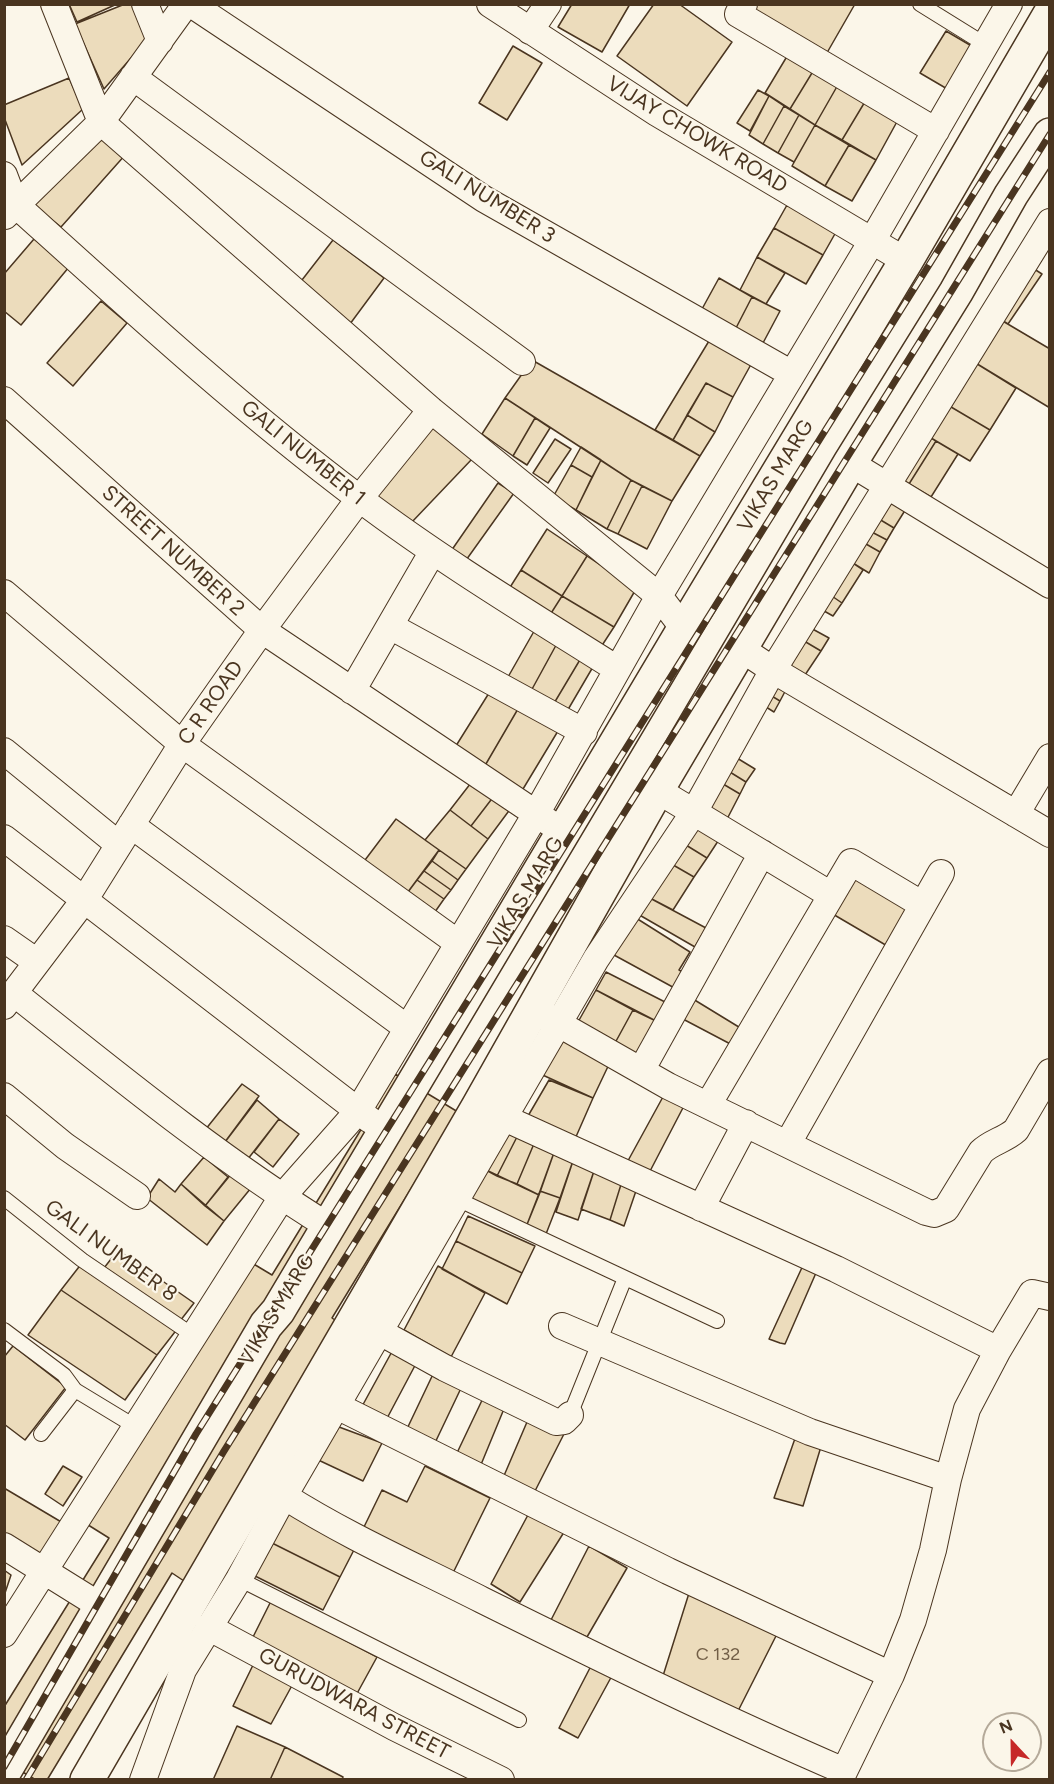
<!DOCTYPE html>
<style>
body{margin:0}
#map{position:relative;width:1054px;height:1784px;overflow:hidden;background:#fbf6e9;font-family:Figtree,sans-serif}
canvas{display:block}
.frame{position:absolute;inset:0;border:6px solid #4a3520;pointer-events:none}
.north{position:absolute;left:982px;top:1712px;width:60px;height:60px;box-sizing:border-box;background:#fbf6e9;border:2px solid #b4a999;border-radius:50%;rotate:338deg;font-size:16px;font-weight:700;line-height:24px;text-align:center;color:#4a3520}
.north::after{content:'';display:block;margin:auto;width:21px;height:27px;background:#c62828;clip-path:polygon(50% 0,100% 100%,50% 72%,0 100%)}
</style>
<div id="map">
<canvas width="1054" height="1784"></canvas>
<div class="frame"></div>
<div class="north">N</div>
</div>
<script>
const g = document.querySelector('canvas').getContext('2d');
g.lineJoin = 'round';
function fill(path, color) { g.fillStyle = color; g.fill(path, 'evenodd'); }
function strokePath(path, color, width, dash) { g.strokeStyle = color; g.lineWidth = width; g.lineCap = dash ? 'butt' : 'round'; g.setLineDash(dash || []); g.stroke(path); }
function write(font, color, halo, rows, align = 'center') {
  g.font = font + ' Figtree,sans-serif'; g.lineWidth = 4.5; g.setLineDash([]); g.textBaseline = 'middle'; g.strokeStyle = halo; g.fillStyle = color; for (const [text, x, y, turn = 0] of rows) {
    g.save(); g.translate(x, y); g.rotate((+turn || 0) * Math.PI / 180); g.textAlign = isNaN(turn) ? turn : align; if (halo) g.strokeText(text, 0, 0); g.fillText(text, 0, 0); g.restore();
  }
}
const building = new Path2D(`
 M69,4H117L77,22Z
 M125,4H138L151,35L104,89L75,24Z
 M572,4H630L602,52L558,27Z
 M654,4H679L732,42L687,106L617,56Z
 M752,4H855L824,58L747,14Z
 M946,31L975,48L949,90L920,73Z
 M513,46L542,63L507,120L479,103Z
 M789,53L815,68L790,109L765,93Z
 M815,68L839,83L815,125L790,109Z
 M69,78L83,109L22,165L4,117V105Z
 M839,83L866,100L842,140L815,125Z
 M758,90L769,96L750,131L737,123Z
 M769,96L784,106L763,144L749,135Z
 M866,100L899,118L876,160L842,140Z
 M784,106L799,115L778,153L763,144Z
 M799,115L815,125L794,162L778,153Z
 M815,125L849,145L825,186L792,166Z
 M99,131L126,154L61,227L32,204Z
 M849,145L876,160L852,201L825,186Z
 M787,205L836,232L823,255L774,228Z
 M774,228L823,255L806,284L757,257Z
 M34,239L69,267L21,325L4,311V274Z
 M333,240L384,278L347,328L295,289Z
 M757,257L785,273L766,304L740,290Z
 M1031,267L1042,274L1008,324L997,317Z
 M719,278L752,297L736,328L702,309Z
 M752,297L780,311L763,343L736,328Z
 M101,301L127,323L73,386L47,363Z
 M1001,320L1050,349V408L974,362Z
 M712,336L754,359L733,397L706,383L673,440L655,430Z
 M532,360L700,456L672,501L631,480L505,398Z
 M974,362L1016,388L990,430L946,404Z
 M706,383L733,397L715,432L687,415Z
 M505,398L535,418L513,456L482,434Z
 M946,404L990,430L970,461L926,435Z
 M687,415L715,432L700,456L673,440Z
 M535,418L550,428L527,465L513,456Z
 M430,425L472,459L411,523L373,493Z
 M926,435L936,441L909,484L899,478Z
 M555,439L571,449L548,483L533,473Z
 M936,441L958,454L931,497L909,484Z
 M581,447L601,460L592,477L571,465Z
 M601,460L631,480L607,529L576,510Z
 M571,465L592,477L576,510L553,497Z
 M631,480L642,486L618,534L607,529Z
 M498,483L514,493L464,563L449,554Z
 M642,486L672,501L647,549L618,534Z
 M887,492L909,504L894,528L874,516Z
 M874,516L894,528L887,540L866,529Z
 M547,529L587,556L562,596L521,570Z
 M866,529L887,540L880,552L859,540Z
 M859,540L880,552L869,573L848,560Z
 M587,556L636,589L614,627L562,596Z
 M848,560L863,570L842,603L826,592Z
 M521,570L562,596L548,618L507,592Z
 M826,592L842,603L833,616L817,607Z
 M562,596L614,627L599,650L548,618Z
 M537,626L560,638L531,691L508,677Z
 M807,626L829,638L821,651L799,638Z
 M560,638L584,653L553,705L531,691Z
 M799,638L821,651L805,675L784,662Z
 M584,653L597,660L566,713L553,705Z
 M789,684L780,701L765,692Z
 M494,685L522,702L483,769L454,749Z
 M765,692L780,701L774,712L758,702Z
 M522,702L561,726L520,794L483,769Z
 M732,755L755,769L746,782L725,769Z
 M725,769L746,782L740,794L718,781Z
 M474,779L494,796L471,826L450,810Z
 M718,781L740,794L725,823L701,809Z
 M494,796L511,808L488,839L471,826Z
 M450,810L488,839L466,869L425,840Z
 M695,818L722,835L707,858L681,842Z
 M396,819L439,850L402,900L359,868Z
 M681,842L707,858L694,877L668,862Z
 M439,850L466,869L458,880L432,861Z
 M432,861L458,880L451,890L424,871Z
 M668,862L694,877L673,910L646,896Z
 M424,871L451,890L444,899L417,880Z
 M856,871L915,908L889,947L831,913Z
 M417,880L444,899L430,919L402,900Z
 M646,896L706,928L695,947L636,913Z
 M636,918L690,952L679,970L690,976L680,991L614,955Z
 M606,972L667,1003L656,1021L596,990Z
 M596,990L633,1010L615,1043L578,1022Z
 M693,999L747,1032L738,1048L681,1018Z
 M633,1010L656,1021L639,1055L615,1043Z
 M558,1029L612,1058L593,1098L536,1072Z
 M395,1074L458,1112L332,1318L347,1328L190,1585L172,1573L47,1780H36L4,1761V1707L109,1538L85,1523L247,1260L272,1275Z
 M549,1080L593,1098L575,1139L528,1116Z
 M242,1084L259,1096L219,1150L201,1135Z
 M664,1095L686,1102L648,1175L624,1168Z
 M257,1100L279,1119L244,1164L222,1146Z
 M279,1119L299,1134L273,1167L254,1152Z
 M507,1124L520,1131L497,1176L484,1169Z
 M520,1131L536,1139L517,1184L497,1176Z
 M536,1139L556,1147L539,1195L517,1184Z
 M556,1147L575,1155L560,1198L540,1191Z
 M575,1155L596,1165L578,1220L556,1212Z
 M204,1157L228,1177L205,1206L181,1184Z
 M596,1165L623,1178L610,1220L581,1209Z
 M484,1169L539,1195L526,1227L466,1201Z
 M232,1173L251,1188L224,1221L205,1206Z
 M623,1178L638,1185L624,1226L610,1220Z
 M159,1179L175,1192L181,1184L224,1221L207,1245L147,1198Z
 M540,1191L560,1198L546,1234L526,1227Z
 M468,1216L535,1246L522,1273L456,1241Z
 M456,1241L522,1273L507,1304L442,1269Z
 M118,1250L194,1303L180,1321L104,1268Z
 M805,1261L819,1266L785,1344L780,1343L769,1339Z
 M82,1263L178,1328L157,1355L61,1290Z
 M438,1266L485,1293L451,1357L404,1330Z
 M61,1290L157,1355L125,1400L28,1335Z
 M13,1346L66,1387L25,1440L4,1424V1357Z
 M395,1346L419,1358L384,1424L360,1410Z
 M435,1370L463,1384L433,1447L405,1433Z
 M485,1394L506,1404L480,1467L456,1455Z
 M530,1415L566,1430L534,1493L503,1478Z
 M331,1424L382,1443L363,1481L314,1458Z
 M798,1430L823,1440L803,1506L774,1498Z
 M63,1466L82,1477L63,1506L45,1494Z
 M425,1466L490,1498L452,1575L362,1531L382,1490L407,1502Z
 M4,1488L63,1523L41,1559L4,1538Z
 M286,1511L356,1546L340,1577L270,1542Z
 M529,1513L566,1529L520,1602L491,1584Z
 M270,1542L340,1577L323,1610L253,1575Z
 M589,1546L627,1568L587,1637L551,1620Z
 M4,1570L11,1575L4,1596Z
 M690,1590L778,1632L735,1717L662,1679Z
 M271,1601L377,1657L354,1699L250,1643Z
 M255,1661L295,1680L271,1724L233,1706Z
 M593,1662L614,1672L578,1738L559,1728Z
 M237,1726L285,1747L270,1780H213Z
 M285,1747L343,1777L342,1780H270Z`);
fill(building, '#ecdcbc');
strokePath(building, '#4a3520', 1.5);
const service = new Path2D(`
 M920,4L986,45
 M4,1198L82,1260L194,1336
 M457,1199L717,1321
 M4,1330L64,1375L75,1390
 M570,1415L625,1278
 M41,1434L75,1390L136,1427
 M239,1579L519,1720`);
const minor = new Path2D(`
 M54,4L101,122L431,410L659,596L684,629
 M145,4L160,41
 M191,4L484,199L792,374
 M490,4L657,113L906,261
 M744,4L738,14L936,131
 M530,31L548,4
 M133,77L522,362
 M4,175L15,204C127,305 239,408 360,499C442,561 530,614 617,669
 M5,216L101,122L186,4
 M4,400L262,630L550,823
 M850,463L1050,585
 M4,593L182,744L458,943
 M390,626L584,732
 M740,648L773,670L1050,834
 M352,691L433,551
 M4,751L118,844
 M657,790L831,895
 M1016,814L1050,757
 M131,825L407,1028
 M4,838L370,1120
 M4,939L37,962
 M14,993C116,1074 217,1157 328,1226
 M4,1006L85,899L182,744L262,630L359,499L431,410
 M545,1016L668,1086L926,1212L934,1214L946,1209L981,1152C991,1142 1005,1140 1016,1130L1050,1072
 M642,1069L762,853
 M4,1096L65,1146L137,1196
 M708,1105L851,862L923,905
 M489,1111L836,1269L998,1350
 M788,1143L941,873
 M701,1208L746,1123
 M562,1326L810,1432L948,1479
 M380,1332L445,1368L556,1422L564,1421L570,1415
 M337,1406L668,1571L891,1675
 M284,1496C347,1536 415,1566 482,1600C601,1659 721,1718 844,1771
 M4,1546L102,1607
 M208,1627L394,1727L501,1780
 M4,1634L282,1197L358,1111L536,814L659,596L872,241L1009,4
 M143,1780L183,1670L239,1579L284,1496L596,959L694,812L773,670L1050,222
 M840,1780L891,1675L913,1620L933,1550L948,1479L967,1409L998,1350L1032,1293L1050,1297`);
const primary = new Path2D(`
 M4,1772L266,1325L278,1311L684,629L906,261L1050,14
 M87,1780L478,1107L657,790L850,463L956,292L1011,195L1050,135`);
strokePath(service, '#4a3520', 16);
strokePath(minor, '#4a3520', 28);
strokePath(primary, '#4a3520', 36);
strokePath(service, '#fbf6e9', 14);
strokePath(minor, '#fbf6e9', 26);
strokePath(primary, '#fbf6e9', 33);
const rail = new Path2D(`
 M4,1767L196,1434L1050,72
 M26,1780L224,1451L1050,134`);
strokePath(rail, '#4a3520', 7);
strokePath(rail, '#fbf6e9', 4.5, [14]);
write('18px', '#725f47', null, [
 ["C 132",718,1655]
]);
write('21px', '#4a3520', '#fbf6e9', [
 ["VIJAY CHOWK ROAD",697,135,31],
 ["GALI NUMBER 3",487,197,32],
 ["GALI NUMBER 1",303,453,39],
 ["VIKAS MARG",776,476,-59],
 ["STREET NUMBER 2",173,551,42],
 ["C R ROAD",211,703,-55],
 ["VIKAS MARG",526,893,-59],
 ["GALI NUMBER 8",111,1251,36],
 ["VIKAS MARG",277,1310,-59],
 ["GURUDWARA STREET",354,1704,28]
]);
</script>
